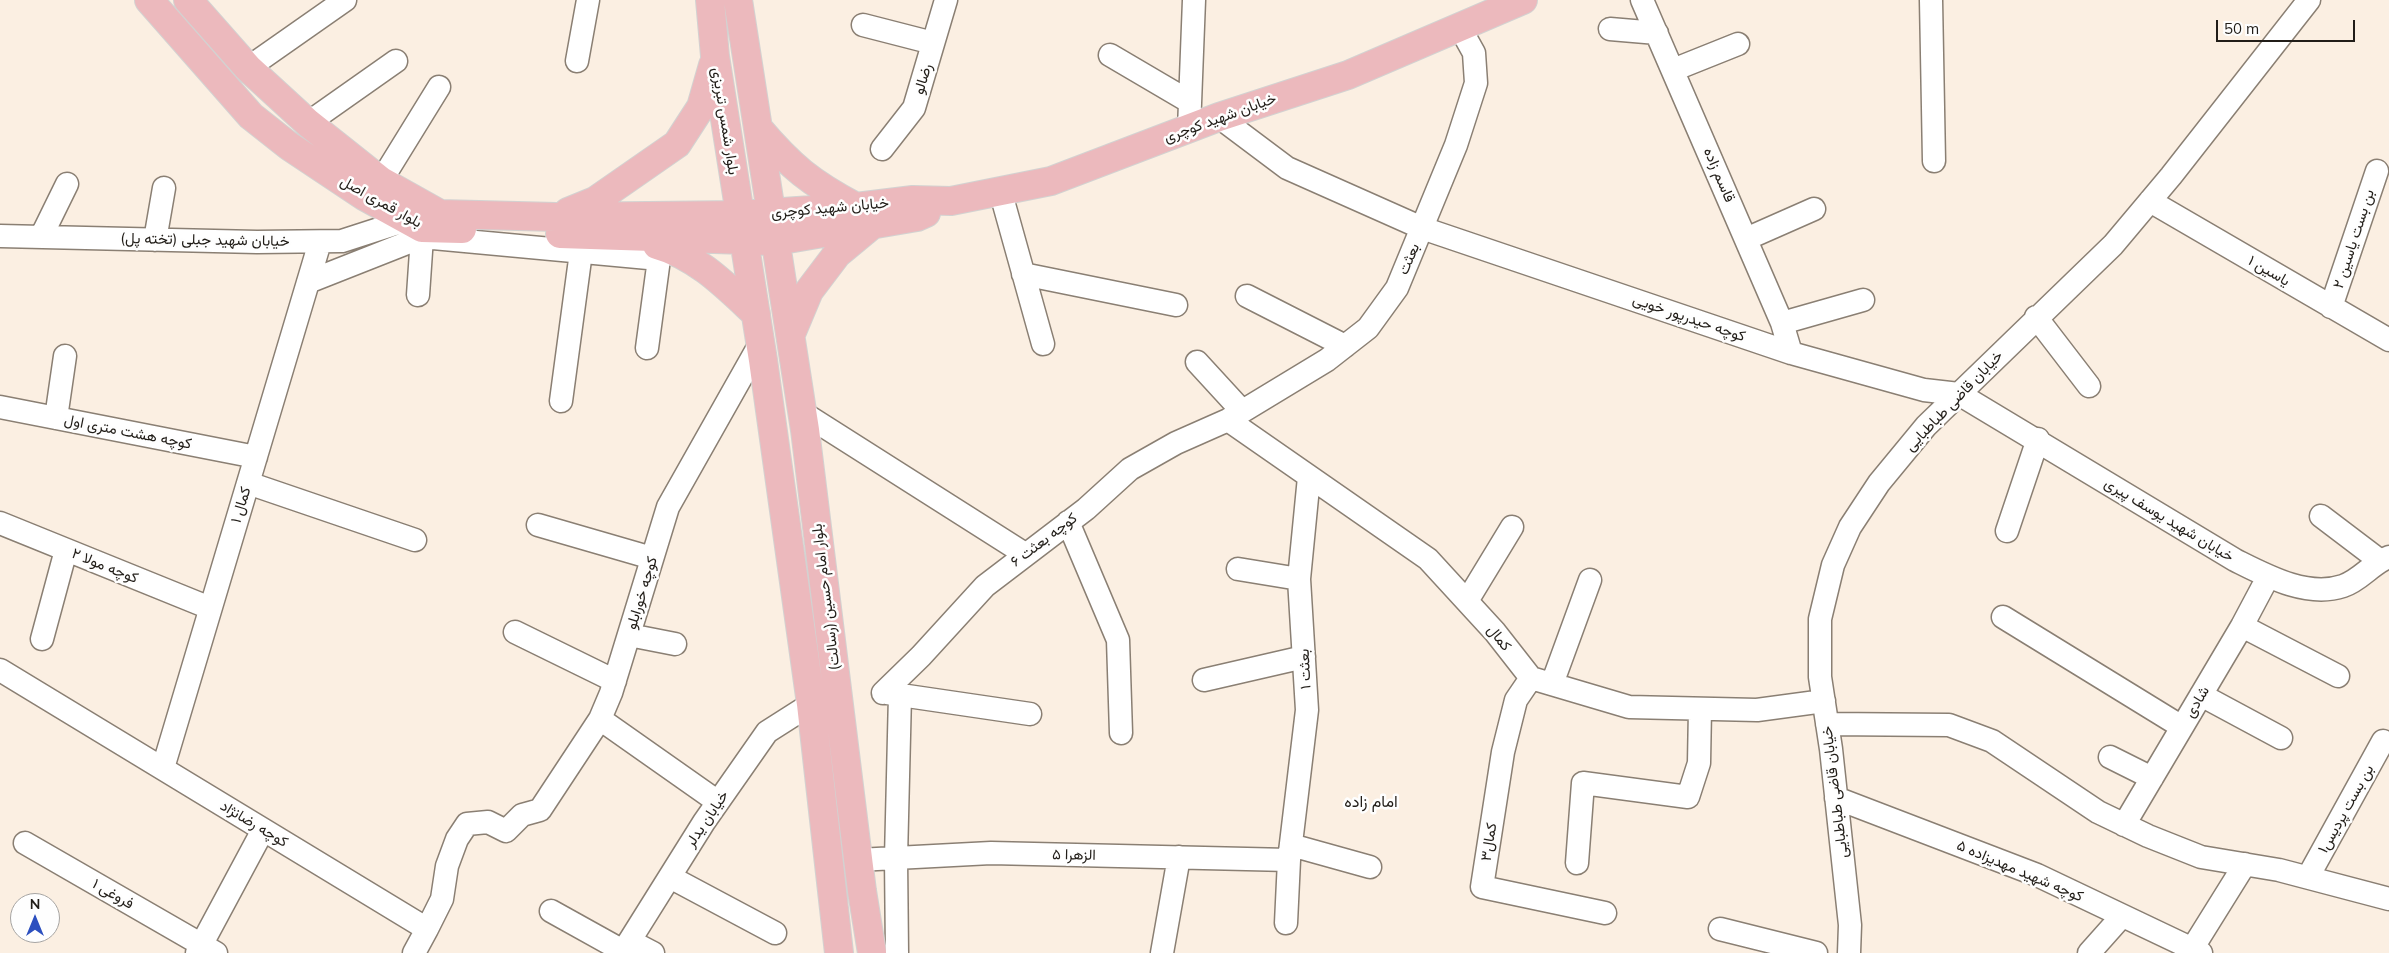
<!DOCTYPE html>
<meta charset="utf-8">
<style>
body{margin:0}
#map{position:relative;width:2389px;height:953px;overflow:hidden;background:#fbefe2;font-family:Mulish,sans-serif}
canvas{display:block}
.north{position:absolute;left:10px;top:893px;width:50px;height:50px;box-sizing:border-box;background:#fefefe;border:1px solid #a6a4a2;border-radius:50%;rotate:0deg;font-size:14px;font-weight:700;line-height:20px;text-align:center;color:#211d18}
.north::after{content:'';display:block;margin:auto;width:18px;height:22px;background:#2c4fbf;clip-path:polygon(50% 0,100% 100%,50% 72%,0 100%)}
.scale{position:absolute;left:2216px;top:20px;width:139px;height:22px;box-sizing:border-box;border:2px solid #211d18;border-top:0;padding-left:6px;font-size:15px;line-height:18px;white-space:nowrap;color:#211d18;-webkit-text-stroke:4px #fefefe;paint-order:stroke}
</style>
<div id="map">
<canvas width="2389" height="953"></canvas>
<div class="north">N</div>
<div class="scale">50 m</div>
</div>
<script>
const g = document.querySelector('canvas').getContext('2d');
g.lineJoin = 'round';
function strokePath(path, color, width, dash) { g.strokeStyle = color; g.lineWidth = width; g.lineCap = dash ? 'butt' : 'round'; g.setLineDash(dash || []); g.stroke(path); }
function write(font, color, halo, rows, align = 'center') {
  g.font = font + ' Mulish,Vazirmatn,sans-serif'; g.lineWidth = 5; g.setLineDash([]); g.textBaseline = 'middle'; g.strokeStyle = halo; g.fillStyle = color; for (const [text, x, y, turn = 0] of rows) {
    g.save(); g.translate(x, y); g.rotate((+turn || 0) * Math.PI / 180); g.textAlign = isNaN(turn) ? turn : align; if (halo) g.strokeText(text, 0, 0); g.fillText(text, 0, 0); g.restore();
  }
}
const minor = new Path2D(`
 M1642,0L1782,323L1791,353
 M1931,0L1934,161
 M863,25L933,43
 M1610,29L1657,33
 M1110,55L1190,102
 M577,61L588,0
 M248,68L345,0
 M1673,70L1738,44
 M1219,117L1287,168L1422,228L1791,353L1924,390L1959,394L2235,560C2267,576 2307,598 2343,586C2361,580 2372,563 2389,557
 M308,123L396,61
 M1189,129L1194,0
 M882,149L914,108L946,0
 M381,181L439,87
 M1000,190L1043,344
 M2150,201L2389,340
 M0,236L257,242L342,241L407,220
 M41,237L67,184
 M1746,239L1814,209
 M155,240L164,188
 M1023,274L1176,305
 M308,282L422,237L659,259L647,348
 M418,295L422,237
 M1247,296L1345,346
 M2331,307L2377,171
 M2036,317L2089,386
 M1782,323L1863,300
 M1197,362L1242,411
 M561,401L581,252
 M0,407L256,457
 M803,413L1025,554
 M56,418L65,356
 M1228,420L1428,559L1495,632L1531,678L1629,707L1757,710L1824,701
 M248,483L415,540
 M2321,516L2379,560
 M1068,522L1118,640L1121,733
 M0,523L210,608
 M538,525L652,558
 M2007,531L2038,439
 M1238,569L1299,579
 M1467,601L1512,527
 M2003,617L2182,727
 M2242,626L2338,676
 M515,632L615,681
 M629,635L675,644
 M42,639L66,550
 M0,670L427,929L414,953
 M1531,678L1516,700L1503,752L1482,887L1605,913
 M1204,680L1304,657
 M1552,684L1590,580
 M883,693L921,656L985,586L1086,509L1130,469L1176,443L1228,420L1327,360L1368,328L1397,288L1456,145L1476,83L1474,53L1459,26
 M887,693L1030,714
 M2201,695L2281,738
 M1827,724L1949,725L1992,741L2098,812L2148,836L2201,857L2279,870L2389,899
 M2110,757L2152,778
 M163,768L320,242
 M1836,798L2037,875L2201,953
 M718,802L600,719L611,693L668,507L760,344
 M2124,825L2242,626L2268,577
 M25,843L216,953
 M1291,845L1370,867
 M858,860L991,853L1289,860
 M1577,863L1583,783L1688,797L1699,763L1700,709
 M670,877L775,933
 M2308,877L2383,741
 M551,911L623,951
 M1286,923L1289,860L1307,710L1299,579L1309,477
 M427,929L442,899L447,866L457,839L467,824L488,822L506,831L522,815L540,810L600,719
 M1720,929L1816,953
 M630,941L653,953
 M2192,949L2245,864
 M197,953L263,830
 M622,953L704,822L767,732L811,704
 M897,953L896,858L900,695
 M1162,953L1179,857
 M1849,953L1850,925L1831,749L1820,677V619L1833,565L1850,527L1879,483L1926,426L2113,245L2171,176L2309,0
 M2089,953L2122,916`);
const major = new Path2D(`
 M149,0L251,116L289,146L364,196L422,228L462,229
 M188,0L248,68L308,123L381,181L440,214L556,217L739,215L856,207L913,200L951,201L1051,181L1219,117L1348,75L1523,0
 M710,0L715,56L763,360L811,704L839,953
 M738,0L805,430L862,891L872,953
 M758,128C791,167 811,183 856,207
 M568,212L595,201L677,144L701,107L713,65
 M560,234L776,241L917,217L926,213
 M657,245C697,256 726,286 756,314
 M791,334L809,291L837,254L872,225`);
strokePath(minor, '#8a7f73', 25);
strokePath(major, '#d3d2d1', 30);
strokePath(minor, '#fff', 22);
strokePath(major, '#ecb9bd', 28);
write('15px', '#211d18', '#fefefe', [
 ["رضالو",923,79,-73],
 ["خیابان شهید کوچری",1220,118,-20],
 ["بلوار شمس تبریزی",725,121,81],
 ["قاسم زاده",1719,175,67],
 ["بلوار قمری اصل",381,202,29],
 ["خیابان شهید کوچری",830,208,-5],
 ["بن بست یاسین ۲",2354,239,-72],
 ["خیابان شهید جبلی (تخته پل)",205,240,1],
 ["بعثت",1409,259,-67],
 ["یاسین ۱",2269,271,30],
 ["کوچه حیدرپور خویی",1689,318,19],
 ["خیابان قاضی طباطبایی",1954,401,-46],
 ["کوچه هشت متری اول",128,432,11],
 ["کمال ۱",241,505,-73],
 ["خیابان شهید یوسف پیری",2169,520,31],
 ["کوچه بعثت ۶",1044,540,-37],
 ["کوچه مولا ۲",105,566,22],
 ["کوچه خورابلو",642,593,-73],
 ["بلوار امام حسین (رسالت)",826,597,-97],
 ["کمال",1499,638,51],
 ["بعثت ۱",1305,669,-93],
 ["شادی",2197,702,-59],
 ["خیابان قاضی طباطبایی",1835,792,-97],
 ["بن بست پردیس۱",2346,809,-61],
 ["خیابان یدلر",707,819,-56],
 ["کوچه رضانژاد",254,824,31],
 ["کمال۳",1489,842,-81],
 ["الزهرا ۵",1074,855,1],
 ["کوچه شهید مهدیزاده ۵",2020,871,23],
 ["فروغی ۱",113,894,30]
]);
write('16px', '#211d18', '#fefefe', [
 ["امام زاده",1371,802]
]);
</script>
